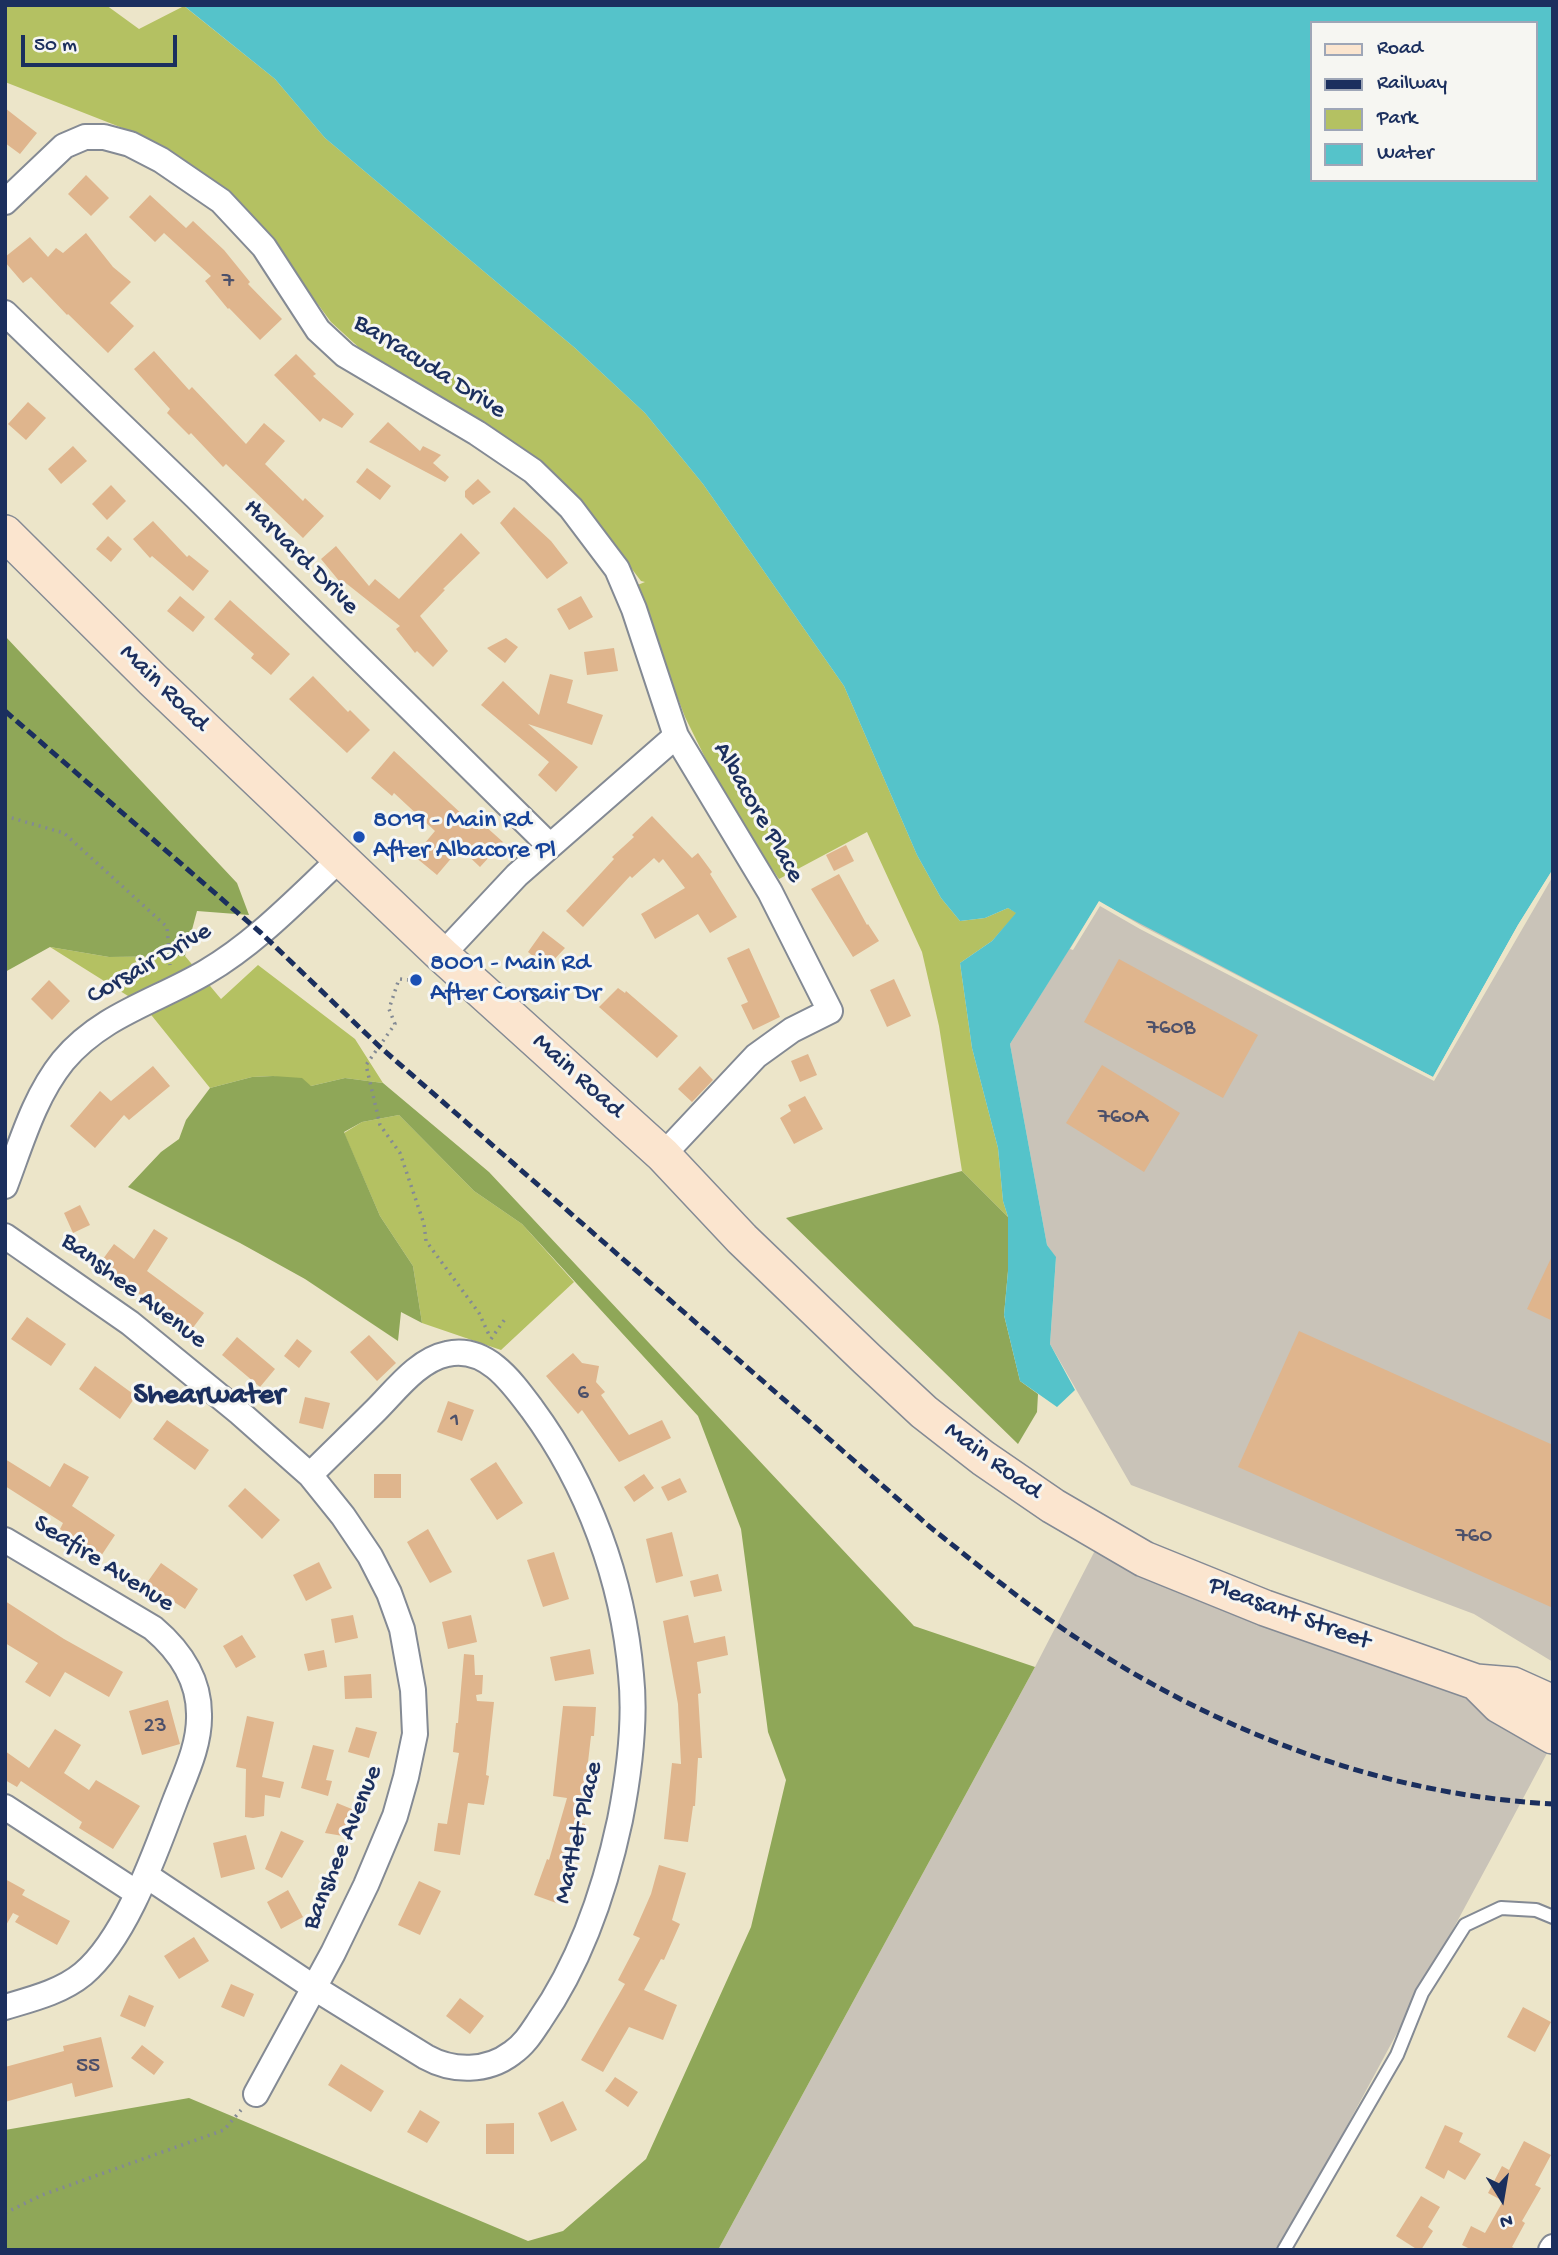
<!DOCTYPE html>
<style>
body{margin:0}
#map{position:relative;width:1558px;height:2255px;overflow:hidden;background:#ece5c9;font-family:"Gochi Hand",sans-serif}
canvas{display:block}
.frame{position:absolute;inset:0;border:7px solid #1b2f5e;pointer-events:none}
.legend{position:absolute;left:1310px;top:21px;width:228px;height:161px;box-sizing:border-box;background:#f6f6f2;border:2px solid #9ea6b7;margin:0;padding:9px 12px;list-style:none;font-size:21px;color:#1b2f5e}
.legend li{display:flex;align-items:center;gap:14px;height:35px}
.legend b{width:35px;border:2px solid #9ea6b7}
.north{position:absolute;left:1467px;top:2164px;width:70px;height:70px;-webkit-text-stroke:5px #f6f6f2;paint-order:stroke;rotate:169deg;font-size:19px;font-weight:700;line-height:28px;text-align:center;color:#1b2f5e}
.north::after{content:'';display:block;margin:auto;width:24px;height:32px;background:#1b2f5e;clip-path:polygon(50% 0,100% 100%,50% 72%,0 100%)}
.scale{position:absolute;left:21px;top:35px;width:156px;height:32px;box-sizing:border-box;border:4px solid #1b2f5e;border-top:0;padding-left:9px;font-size:21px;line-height:24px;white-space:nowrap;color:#1b2f5e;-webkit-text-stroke:5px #f6f6f2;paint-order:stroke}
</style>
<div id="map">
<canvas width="1558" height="2255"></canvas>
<div class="frame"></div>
<ul class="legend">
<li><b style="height:9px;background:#fbe5cf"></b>Road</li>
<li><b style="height:9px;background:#1b2f5e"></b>Railway</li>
<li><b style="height:19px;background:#b4c162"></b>Park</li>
<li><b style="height:19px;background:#55c3ca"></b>Water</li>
</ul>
<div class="north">N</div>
<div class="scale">50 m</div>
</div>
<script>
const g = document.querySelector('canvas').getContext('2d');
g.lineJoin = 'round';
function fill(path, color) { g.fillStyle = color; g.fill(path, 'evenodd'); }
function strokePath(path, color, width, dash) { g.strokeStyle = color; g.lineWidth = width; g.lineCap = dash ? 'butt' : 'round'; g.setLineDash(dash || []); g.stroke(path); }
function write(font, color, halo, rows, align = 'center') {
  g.font = font + ' "Gochi Hand",sans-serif'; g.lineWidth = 6; g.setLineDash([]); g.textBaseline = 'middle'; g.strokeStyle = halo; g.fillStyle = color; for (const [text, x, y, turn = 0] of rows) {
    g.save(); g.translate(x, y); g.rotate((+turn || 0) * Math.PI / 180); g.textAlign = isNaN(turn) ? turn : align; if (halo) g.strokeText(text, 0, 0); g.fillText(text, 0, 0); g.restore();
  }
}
fill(new Path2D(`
 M1553,869V1662L1474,1614L1131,1485L1050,1344L1056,1258L1047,1245L1010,1044L1099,901L1433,1077Z
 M1106,1529L1553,1733V1742L1493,1855L1280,2250H718L1035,1667Z`), '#c9c3b8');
fill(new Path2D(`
 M5,5H106L139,29L184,6L275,79L325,138L575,348L645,413L703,484L844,686L917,855L941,898L960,921L985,918L1008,908L1017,913L992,941L960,963L972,1048L998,1148L1003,1201L1008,1217L962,1171L939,1026L922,952L867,832L779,879L729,806L685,717L635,586L645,582L641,581L590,514L563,482L492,427L377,364L331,322L283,257L147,140L120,127L5,82Z
 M50,947L109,957L185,956L221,999L258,965L355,1039L383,1083L345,1078L311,1086L273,1076L252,1077L210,1088L144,1006Z
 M399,1115L474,1191L522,1224L574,1282L501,1350L422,1323L413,1266L380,1216L344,1133L362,1122Z`), '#b4c162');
fill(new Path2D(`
 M5,636L237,883L249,915L197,911L185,956L109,957L50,947L5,972Z
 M273,1076L302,1078L311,1086L345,1078L383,1083L489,1172L914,1626L1035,1667L718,2250H5V2130L189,2098L528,2241L563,2231L646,2159L751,1927L786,1780L768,1732L741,1529L698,1416L522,1224L474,1191L399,1115L362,1122L344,1132L380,1216L413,1266L422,1323L401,1312L398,1341L305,1279L240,1243L128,1187L161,1152L179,1139L186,1120L210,1088L252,1077Z
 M962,1171L1008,1217V1271L1004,1315L1020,1381L1038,1394L1037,1412L1018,1444L786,1218Z`), '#8fa758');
fill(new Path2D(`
 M183,5H1553V869L1518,925L1433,1077L1099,902L1010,1044L1047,1245L1056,1257L1050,1344L1075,1390L1057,1407L1020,1381L1004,1315L1008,1271V1217L1003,1201L998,1148L972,1048L960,963L992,941L1016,913L1008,908L985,918L960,921L941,898L917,855L844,686L703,484L645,413L575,348L325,138L275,79ZM1311,23H1535V180H1311Z`), '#55c3ca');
fill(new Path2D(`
 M1553,869V876L1434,1081L1140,929L1100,906L1073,950L1070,949L1099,901L1142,926L1433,1077L1518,925Z`), '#ece5c9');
fill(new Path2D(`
 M5,108L37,133L20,154L5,143Z
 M86,175L109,198L91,216L68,194Z
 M150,195L186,228L193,221L224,250L250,282L248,284L282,319L260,340L229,308L228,309L205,281L211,276L164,233L155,242L129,217Z
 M86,233L113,267L131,282L110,303L134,326L108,353L68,314L67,315L31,277L23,283L5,262V257L30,237L48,257L56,248L63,253Z
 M154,351L189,390L192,387L246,444L264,423L285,441L265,464L303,501L305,498L324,516L303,538L226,464L223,467L191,433L189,435L167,413L170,409L134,369Z
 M296,354L316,374L313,376L354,414L342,428L323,418L320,422L274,375Z
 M28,402L46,418L26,440L8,424Z
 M388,422L420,451L423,446L441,455L433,463L449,477L445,482L369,442Z
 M73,446L87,461L61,484L48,469Z
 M367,468L391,486L380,500L356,482Z
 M478,479L491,492L473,505L465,497V491Z
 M111,485L126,501L107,520L92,504Z
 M514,507L551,541L568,563L547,579L500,523Z
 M153,521L187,557L189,555L209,571L193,591L152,556L150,558L133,539Z
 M461,533L480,553L443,589L445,590L420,616L448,651L433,667L417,651L415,653L396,629L400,626L342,580L340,582L321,559L336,546L369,586L375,579L399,599Z
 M108,536L122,549L111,562L96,549Z
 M180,596L205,617L193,632L167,611Z
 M581,596L593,617L569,630L557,609Z
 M230,600L290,654L271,675L251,658L254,654L214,619Z
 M506,638L518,647L505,663L487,648Z
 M614,648L618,671L587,675L584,652Z
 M550,674L573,680L567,703L603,715L592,745L528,724L578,767L556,792L538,775L549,762L481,705L503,681L539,715Z
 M313,676L348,712L350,710L370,730L347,753L289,699Z
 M394,751L479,830L484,825L503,842L480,867L460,848L437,875L414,856L435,831L394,793L392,796L371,778Z
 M652,816L692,858L698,853L712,872L710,874L737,917L710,933L698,914L655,939L641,914L685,888L663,859L659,863L654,858L632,878L630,876L583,927L566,911L614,859L612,857L634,837L632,835Z
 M846,845L854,861L834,871L826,855Z
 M839,874L867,925L868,924L879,941L853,957L811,889Z
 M543,931L565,948L547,967L528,952Z
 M749,948L780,1017L753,1030L741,1005L748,1002L727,958Z
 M1119,959L1258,1035L1223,1098L1084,1022Z
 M894,979L911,1016L887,1027L870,990Z
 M49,980L70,1001L52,1020L31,999Z
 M618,988L625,993L626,991L678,1036L657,1058L599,1007Z
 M808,1054L817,1075L800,1082L791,1061Z
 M1102,1065L1180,1113L1144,1172L1066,1123Z
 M153,1066L170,1086L129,1120L124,1115L95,1148L70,1126L100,1091L111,1101Z
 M700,1066L713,1080L692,1102L678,1089Z
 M805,1096L823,1129L794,1144L780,1118L791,1111L788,1105Z
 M80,1205L90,1225L73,1233L64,1213Z
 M154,1229L168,1238L147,1271L204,1313L189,1333L100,1263L114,1244L134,1259Z
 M1553,1254V1321L1527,1309Z
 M27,1317L66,1344L51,1366L11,1339Z
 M1299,1331L1553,1445V1608L1238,1467Z
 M369,1335L396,1363L377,1381L350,1352Z
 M237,1337L275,1369L260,1387L222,1355Z
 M297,1339L312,1351L299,1368L284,1356Z
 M573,1353L582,1363L599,1366L596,1382L605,1392L601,1395L629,1435L662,1420L671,1438L619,1462L582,1410L578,1414L546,1376Z
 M95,1366L136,1396L120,1419L79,1389Z
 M305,1397L330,1403L323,1429L299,1423Z
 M448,1401L474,1410L462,1441L437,1432Z
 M167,1420L209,1450L195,1470L153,1439Z
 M5,1459L50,1487L64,1463L89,1477L72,1506L115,1535L101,1556L60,1529L63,1523L5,1486Z
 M496,1462L523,1503L497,1520L470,1479Z
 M374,1474H401V1498H374Z
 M644,1474L654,1488L634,1502L624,1487Z
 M680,1478L687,1492L668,1501L661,1487Z
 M245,1488L280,1520L262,1539L228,1506Z
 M428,1529L452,1572L430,1583L407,1542Z
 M672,1532L683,1576L656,1583L646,1539Z
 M554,1552L569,1599L543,1607L527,1560Z
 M319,1562L332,1588L306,1601L293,1575Z
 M161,1563L198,1589L185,1609L146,1584Z
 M718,1574L722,1591L694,1597L690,1581Z
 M5,1601L64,1639L123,1672L109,1697L65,1672L50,1697L25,1682L38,1663L5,1643Z
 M353,1615L358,1638L335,1643L331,1619Z
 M471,1615L477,1642L448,1649L442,1622Z
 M688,1615L694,1643L725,1636L728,1655L697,1662L701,1693L698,1694L702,1758H698L695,1806H693L688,1842L664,1839L672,1763L681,1764L678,1704L663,1621Z
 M242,1635L256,1657L236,1668L223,1646Z
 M590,1649L594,1674L555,1681L550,1657Z
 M324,1650L327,1667L308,1671L304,1654Z
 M464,1654L474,1655L475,1675H483L482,1694L476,1695L477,1701L494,1702L486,1775L489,1776L484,1805L468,1803L460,1855L434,1851L438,1823L447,1824L459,1753L453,1752L456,1723H458Z
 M371,1674L372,1698L345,1699L344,1676Z
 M168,1700L180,1744L142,1755L129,1711Z
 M563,1706L596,1707L594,1736H591L581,1823L585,1824L572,1869L575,1870L562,1905L534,1895L547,1859L549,1860L567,1798L553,1796Z
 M247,1716L274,1722L262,1777L284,1782L280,1798L265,1795L264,1816L253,1818L245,1817L246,1769L236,1767Z
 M356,1727L377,1732L369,1758L348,1752Z
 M55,1729L81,1745L64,1773L89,1790L96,1780L140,1806L113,1849L79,1828L82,1822L21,1781L17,1787L5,1780V1751L29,1768Z
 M313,1745L334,1750L326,1780L332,1781L328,1796L301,1788Z
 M337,1803L359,1812L349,1837L325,1833Z
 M281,1831L304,1841L282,1878L265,1869Z
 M246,1835L255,1869L221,1878L213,1843Z
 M659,1865L686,1873L672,1920L680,1924L664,1960L661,1959L644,1990L677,2005L663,2040L629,2027L603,2072L581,2060L625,1984L618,1980L640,1938L633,1935L651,1894Z
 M5,1879L25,1890L22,1895L70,1921L57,1945L15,1922L19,1916L13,1913L5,1927Z
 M419,1881L441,1891L420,1935L398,1925Z
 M288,1890L303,1917L281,1929L267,1902Z
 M194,1937L209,1961L179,1979L164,1956Z
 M231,1984L254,1994L244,2017L221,2007Z
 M129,1995L154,2006L145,2027L120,2016Z
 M460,1998L484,2016L470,2034L446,2016Z
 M1523,2007L1551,2022L1535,2052L1507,2037Z
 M101,2037L113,2087L75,2097L72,2083L5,2102V2067L64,2051L63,2046Z
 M142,2045L164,2062L154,2075L131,2058Z
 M341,2064L384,2091L371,2112L328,2085Z
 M615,2077L638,2092L628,2107L605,2091Z
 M563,2101L577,2130L551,2142L538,2113Z
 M420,2110L440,2122L427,2143L407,2132Z
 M514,2123V2154H486V2124Z
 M1445,2125L1463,2133L1459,2142L1481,2154L1465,2180L1448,2170L1444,2179L1425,2168Z
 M1524,2141L1551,2155L1535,2185L1541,2188L1522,2221L1525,2223L1512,2247L1518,2250H1472L1462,2245L1471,2226L1485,2233L1503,2201L1488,2193L1502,2166L1509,2170Z
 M1421,2196L1440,2207L1428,2227L1433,2231L1421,2250H1418L1396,2236Z`), '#dfb58d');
const lane = new Path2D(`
 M1284,2250L1397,2055L1422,1993L1465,1925L1501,1908L1536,1910L1553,1917`);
const street = new Path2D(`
 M5,202L64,146L85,137H104L130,144L161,160L221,201L264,247L318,330L345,355L477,433L533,471L571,508L617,569L634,609L676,736L770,892L830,1011L792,1030L756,1056L663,1155
 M5,313L196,497L550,846
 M442,955L517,875L676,736
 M5,1186C21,1144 34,1097 63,1061C101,1015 157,1001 206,972C257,942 298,898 340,859
 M5,1236L130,1323L240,1413L310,1475L343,1516L370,1556L389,1593L402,1629L413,1690L415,1734L406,1777L395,1816L366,1885L333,1953L256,2094
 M5,1540L153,1628C179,1650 199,1678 199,1714C200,1744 186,1773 175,1801C155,1853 126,1938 83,1974C61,1992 32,1999 5,2007
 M5,1807L137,1893
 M147,1876L313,1987L426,2057C453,2072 487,2072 512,2053C525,2044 532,2032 540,2020C581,1961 605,1890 620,1820C629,1774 636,1722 631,1675C623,1580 588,1485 532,1409C512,1382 486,1345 447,1354C418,1360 396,1390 376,1410C354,1432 332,1453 310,1475
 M1551,2250L1553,2247`);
const secondary = new Path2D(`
 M5,533L153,680L442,955L663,1155L742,1239L867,1359L924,1412L983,1458L1053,1506L1144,1559L1265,1608L1476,1682L1513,1685L1553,1703
 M1476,1682L1499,1705L1553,1736`);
strokePath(lane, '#848a94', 16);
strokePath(street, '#848a94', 28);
strokePath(secondary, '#848a94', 38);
strokePath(new Path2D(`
 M5,816L64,833L167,927L170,965
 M409,980L399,979L389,1009L395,1024L366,1065L380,1125L400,1153L424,1224L426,1241L479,1313L490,1337
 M491,1339L505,1319
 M5,2213L42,2195L224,2130L241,2110`), '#848a94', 3.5, [2, 5]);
strokePath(lane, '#fff', 12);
strokePath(street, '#fff', 24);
strokePath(secondary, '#fbe5cf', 35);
strokePath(new Path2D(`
 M5,711L261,933L380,1047L930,1527C978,1565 1026,1605 1078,1639C1219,1732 1382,1795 1553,1804`), '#1b2f5e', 5, [10, 5]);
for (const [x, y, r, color] of [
 [359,837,7,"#1a4fb4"],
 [416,980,7,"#1a4fb4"]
]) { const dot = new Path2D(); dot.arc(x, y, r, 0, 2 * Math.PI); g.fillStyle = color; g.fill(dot); strokePath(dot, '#f6f6f2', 2.5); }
write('23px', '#4c506a', null, [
 ["7",228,282],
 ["760B",1171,1029],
 ["760A",1123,1118],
 ["6",583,1394],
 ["1",455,1421],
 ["760",1474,1537],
 ["23",155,1727],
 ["55",88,2067]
]);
write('26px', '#1b2f5e', '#f6f6f2', [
 ["Barracuda Drive",429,368,32],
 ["Harvard Drive",300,558,45],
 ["Main Road",163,689,44],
 ["Albacore Place",757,813,60],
 ["Corsair Drive",150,965,-30],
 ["Main Road",577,1077,42],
 ["Banshee Avenue",133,1292,37],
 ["Main Road",992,1462,36],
 ["Seafire Avenue",103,1565,32],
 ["Pleasant Street",1289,1615,20],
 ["Martlet Place",580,1833,-77],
 ["Banshee Avenue",344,1848,-68]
]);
write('26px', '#164399', '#f6f6f2', [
 ["8019 - Main Rd",373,822],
 ["After Albacore Pl",373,852],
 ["8001 - Main Rd",430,965],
 ["After Corsair Dr",430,995]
], 'left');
write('bold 30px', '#1b2f5e', '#f6f6f2', [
 ["Shearwater",209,1397]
]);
</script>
